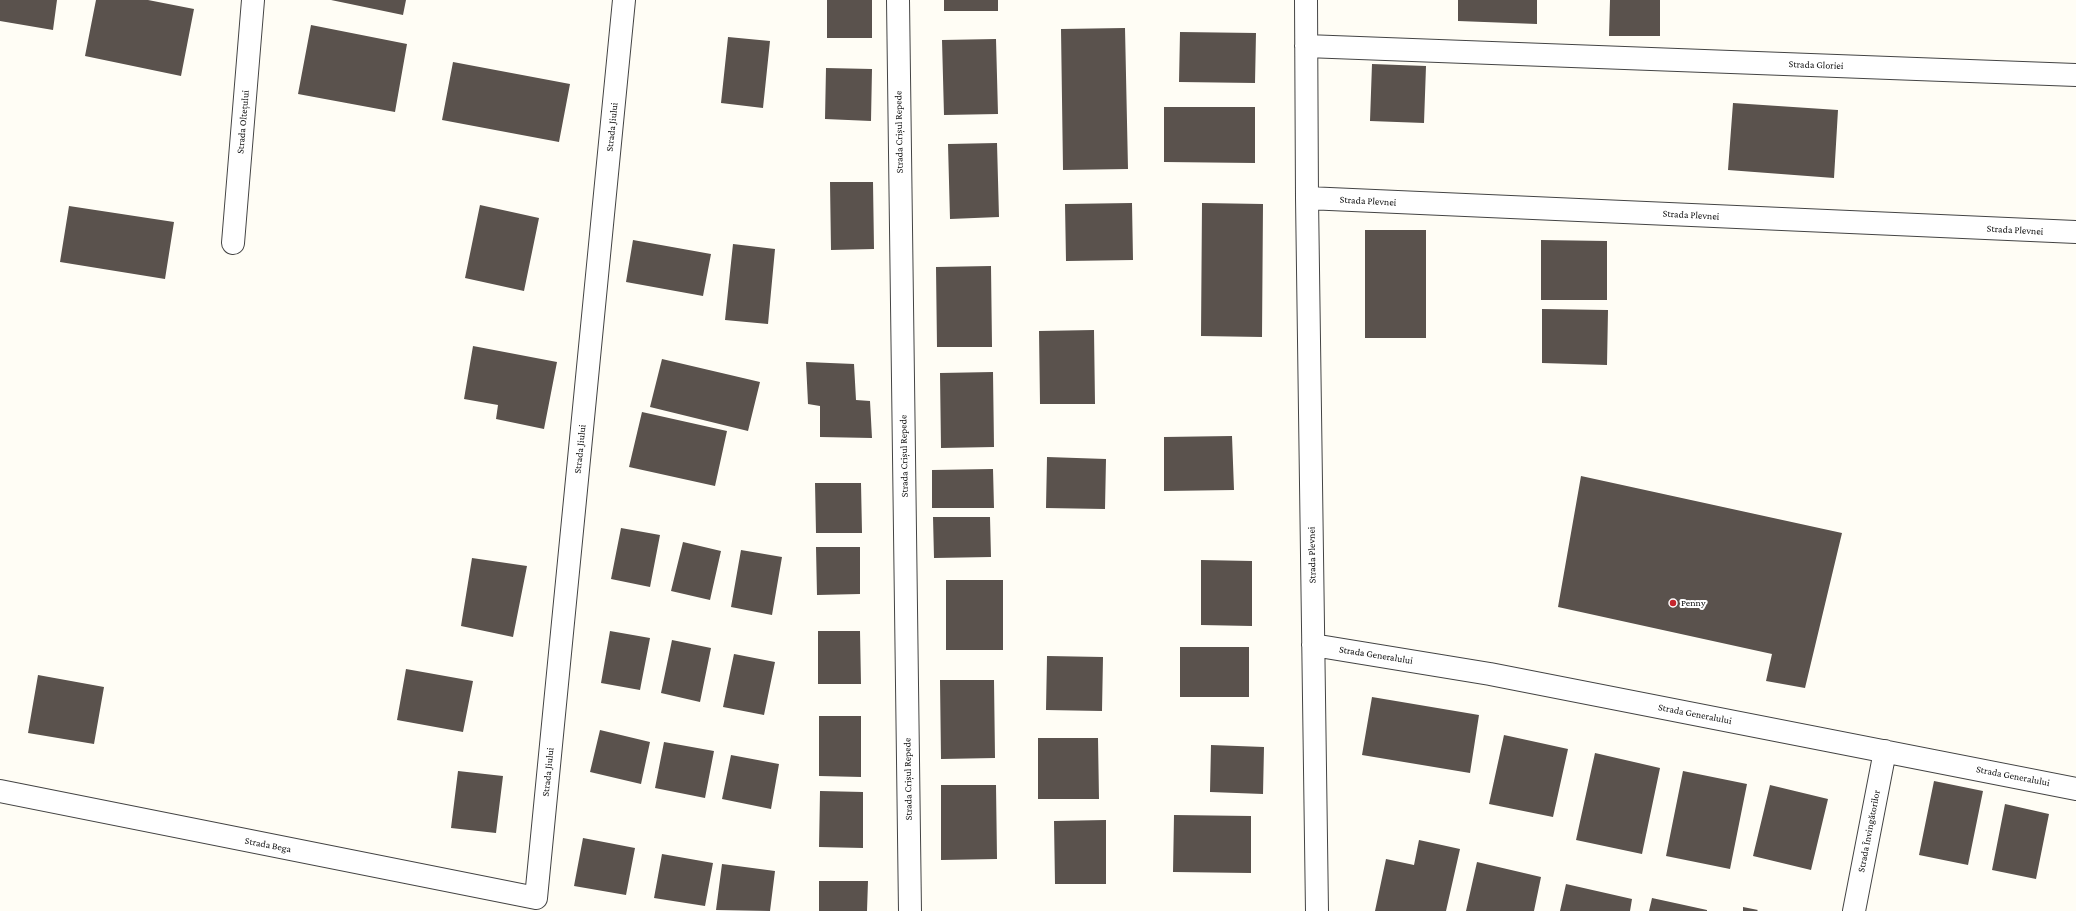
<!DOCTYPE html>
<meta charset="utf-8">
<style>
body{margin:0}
canvas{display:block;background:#fffdf5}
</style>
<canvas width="2076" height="911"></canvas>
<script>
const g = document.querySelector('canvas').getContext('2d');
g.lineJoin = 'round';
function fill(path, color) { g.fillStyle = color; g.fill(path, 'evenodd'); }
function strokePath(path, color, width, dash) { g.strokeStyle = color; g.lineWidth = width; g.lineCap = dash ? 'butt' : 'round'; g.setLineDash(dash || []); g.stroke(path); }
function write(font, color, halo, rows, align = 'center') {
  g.font = font + ' "Crimson Pro",serif'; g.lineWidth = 4; g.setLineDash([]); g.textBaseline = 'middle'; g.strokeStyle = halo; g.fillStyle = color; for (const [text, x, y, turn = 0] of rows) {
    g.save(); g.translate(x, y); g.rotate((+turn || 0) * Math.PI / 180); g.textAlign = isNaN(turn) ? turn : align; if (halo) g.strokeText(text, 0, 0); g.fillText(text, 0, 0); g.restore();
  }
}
fill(new Path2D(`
 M0,0H57L53,30L0,21Z
 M96,0H148L194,9L181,76L85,56Z
 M331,0H406L403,15Z
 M827,0H872V38H827Z
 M944,0H998V11H944Z
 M1458,0H1537V24L1458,21Z
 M1610,0H1660V36H1609Z
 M311,25L407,44L395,112L298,94Z
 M1125,28L1128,169L1063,170L1061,29Z
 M1180,32L1256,33L1255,83L1179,82Z
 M728,37L770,41L763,108L721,103Z
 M996,39L998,114L944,115L942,40Z
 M453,62L570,84L559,142L442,120Z
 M1372,64L1426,66L1424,123L1370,121Z
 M826,68L872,69L871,121L825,119Z
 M1733,103L1838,110L1834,178L1728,170Z
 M1164,107H1255V163L1164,162Z
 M997,143L999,217L950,219L948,144Z
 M830,182H873L874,249L831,250Z
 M1132,203L1133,260L1066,261L1065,204Z
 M1202,203L1263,204L1262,337L1201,336Z
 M480,205L539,218L524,291L465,278Z
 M69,206L174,222L165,279L60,262Z
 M1365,230H1426V338H1365Z
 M633,240L711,254L703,296L626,282Z
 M1541,240L1607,241V300H1541Z
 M733,244L775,249L768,324L725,320Z
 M991,266L992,347H937L936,267Z
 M1542,309L1608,310L1607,365L1542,363Z
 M1094,330L1095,404H1040L1039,331Z
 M473,346L557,362L544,429L496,419L498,405L464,399Z
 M662,359L760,382L748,431L650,407Z
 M806,362L854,364L856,400L870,401L872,438L820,437V406L808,404Z
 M993,372L994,447L941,448L940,373Z
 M642,412L727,431L715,486L629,467Z
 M1232,436L1234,490L1164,491V437Z
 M1047,457L1106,459L1105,509L1046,508Z
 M993,469L994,508H932V470Z
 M1581,476L1842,533L1805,688L1766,681L1772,654L1558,607Z
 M815,483H861L862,533H816Z
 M933,517H990L991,557L934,558Z
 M621,528L660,535L650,587L611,579Z
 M683,542L721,551L710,600L671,591Z
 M816,547H860V594L817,595Z
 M741,550L782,557L772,615L731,607Z
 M472,558L527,566L513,637L461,626Z
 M1201,560L1252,561V626L1201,625Z
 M946,580H1003V650H946Z
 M610,631L650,638L640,690L601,683Z
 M818,631H860L861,684H818Z
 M672,640L711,648L700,702L661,693Z
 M1180,647H1249V697H1180Z
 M734,654L775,662L764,715L723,707Z
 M1047,656L1103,657L1102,711L1046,710Z
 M406,669L473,681L463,732L397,720Z
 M38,675L104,687L94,744L28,733Z
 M940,680H994L995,758L941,759Z
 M1372,697L1479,715L1470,773L1362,755Z
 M819,716H861V777L819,776Z
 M600,730L650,742L641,784L590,772Z
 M1504,735L1568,749L1553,817L1489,804Z
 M1038,738H1098L1099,799H1038Z
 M664,742L714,751L705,798L655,788Z
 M1211,745L1264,747L1263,794L1210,792Z
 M1595,753L1660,768L1642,854L1576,840Z
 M731,755L779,764L771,809L722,799Z
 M458,771L503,776L496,833L451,828Z
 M1683,771L1747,784L1730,869L1666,856Z
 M1934,781L1983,791L1968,865L1919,855Z
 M941,785H996L997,859L941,860Z
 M1770,785L1828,799L1811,870L1753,856Z
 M820,791L863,792V848L819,847Z
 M2005,804L2049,814L2036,879L1992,870Z
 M1174,815L1251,816V873L1173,872Z
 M1106,820V884H1055L1054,821Z
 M583,838L635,848L626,895L574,886Z
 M1419,840L1460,849L1446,911H1375L1386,859L1414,865Z
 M662,854L713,863L705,906L654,898Z
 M1477,862L1541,877L1534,911H1466Z
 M722,864L775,871L770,911L716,910Z
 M819,881H868L867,911H819Z
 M1566,884L1632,899L1630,911H1560Z
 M1652,898L1707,910V911H1649Z
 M1743,907L1758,910L1757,911H1743Z`), '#5a524d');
const minor = new Path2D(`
 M898,0L910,911
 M1306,0L1307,198L1317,911
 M1306,46L2076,75
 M1307,198L2076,232
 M233,243L253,0
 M1313,645L1490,674L2076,789
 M0,791L536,898
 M536,898L624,0
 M1854,911L1885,751`);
strokePath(minor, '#444', 24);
strokePath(minor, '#fff', 22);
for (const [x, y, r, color] of [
 [1673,603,4,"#c4262e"]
]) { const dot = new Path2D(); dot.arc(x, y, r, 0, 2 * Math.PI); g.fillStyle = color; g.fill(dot); strokePath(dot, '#fff', 1.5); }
write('10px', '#111', '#fff', [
 ["Strada Gloriei",1816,65,2],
 ["Strada Oltețului",243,122,-85],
 ["Strada Jiului",612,127,-84],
 ["Strada Crișul Repede",899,132,-91],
 ["Strada Plevnei",1368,201,3],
 ["Strada Plevnei",1691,215,3],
 ["Strada Plevnei",2015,230,3],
 ["Strada Jiului",580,449,-84],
 ["Strada Crișul Repede",904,456,-91],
 ["Strada Plevnei",1312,555,-91],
 ["Strada Generalului",1376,655,9],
 ["Strada Generalului",1695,714,11],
 ["Strada Jiului",548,772,-84],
 ["Strada Generalului",2013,776,11],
 ["Strada Crișul Repede",908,779,-91],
 ["Strada Învingătorilor",1869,831,-79],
 ["Strada Bega",268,845,11]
]);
write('10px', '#111', '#fff', [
 ["Penny",1681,603]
], 'left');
</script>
